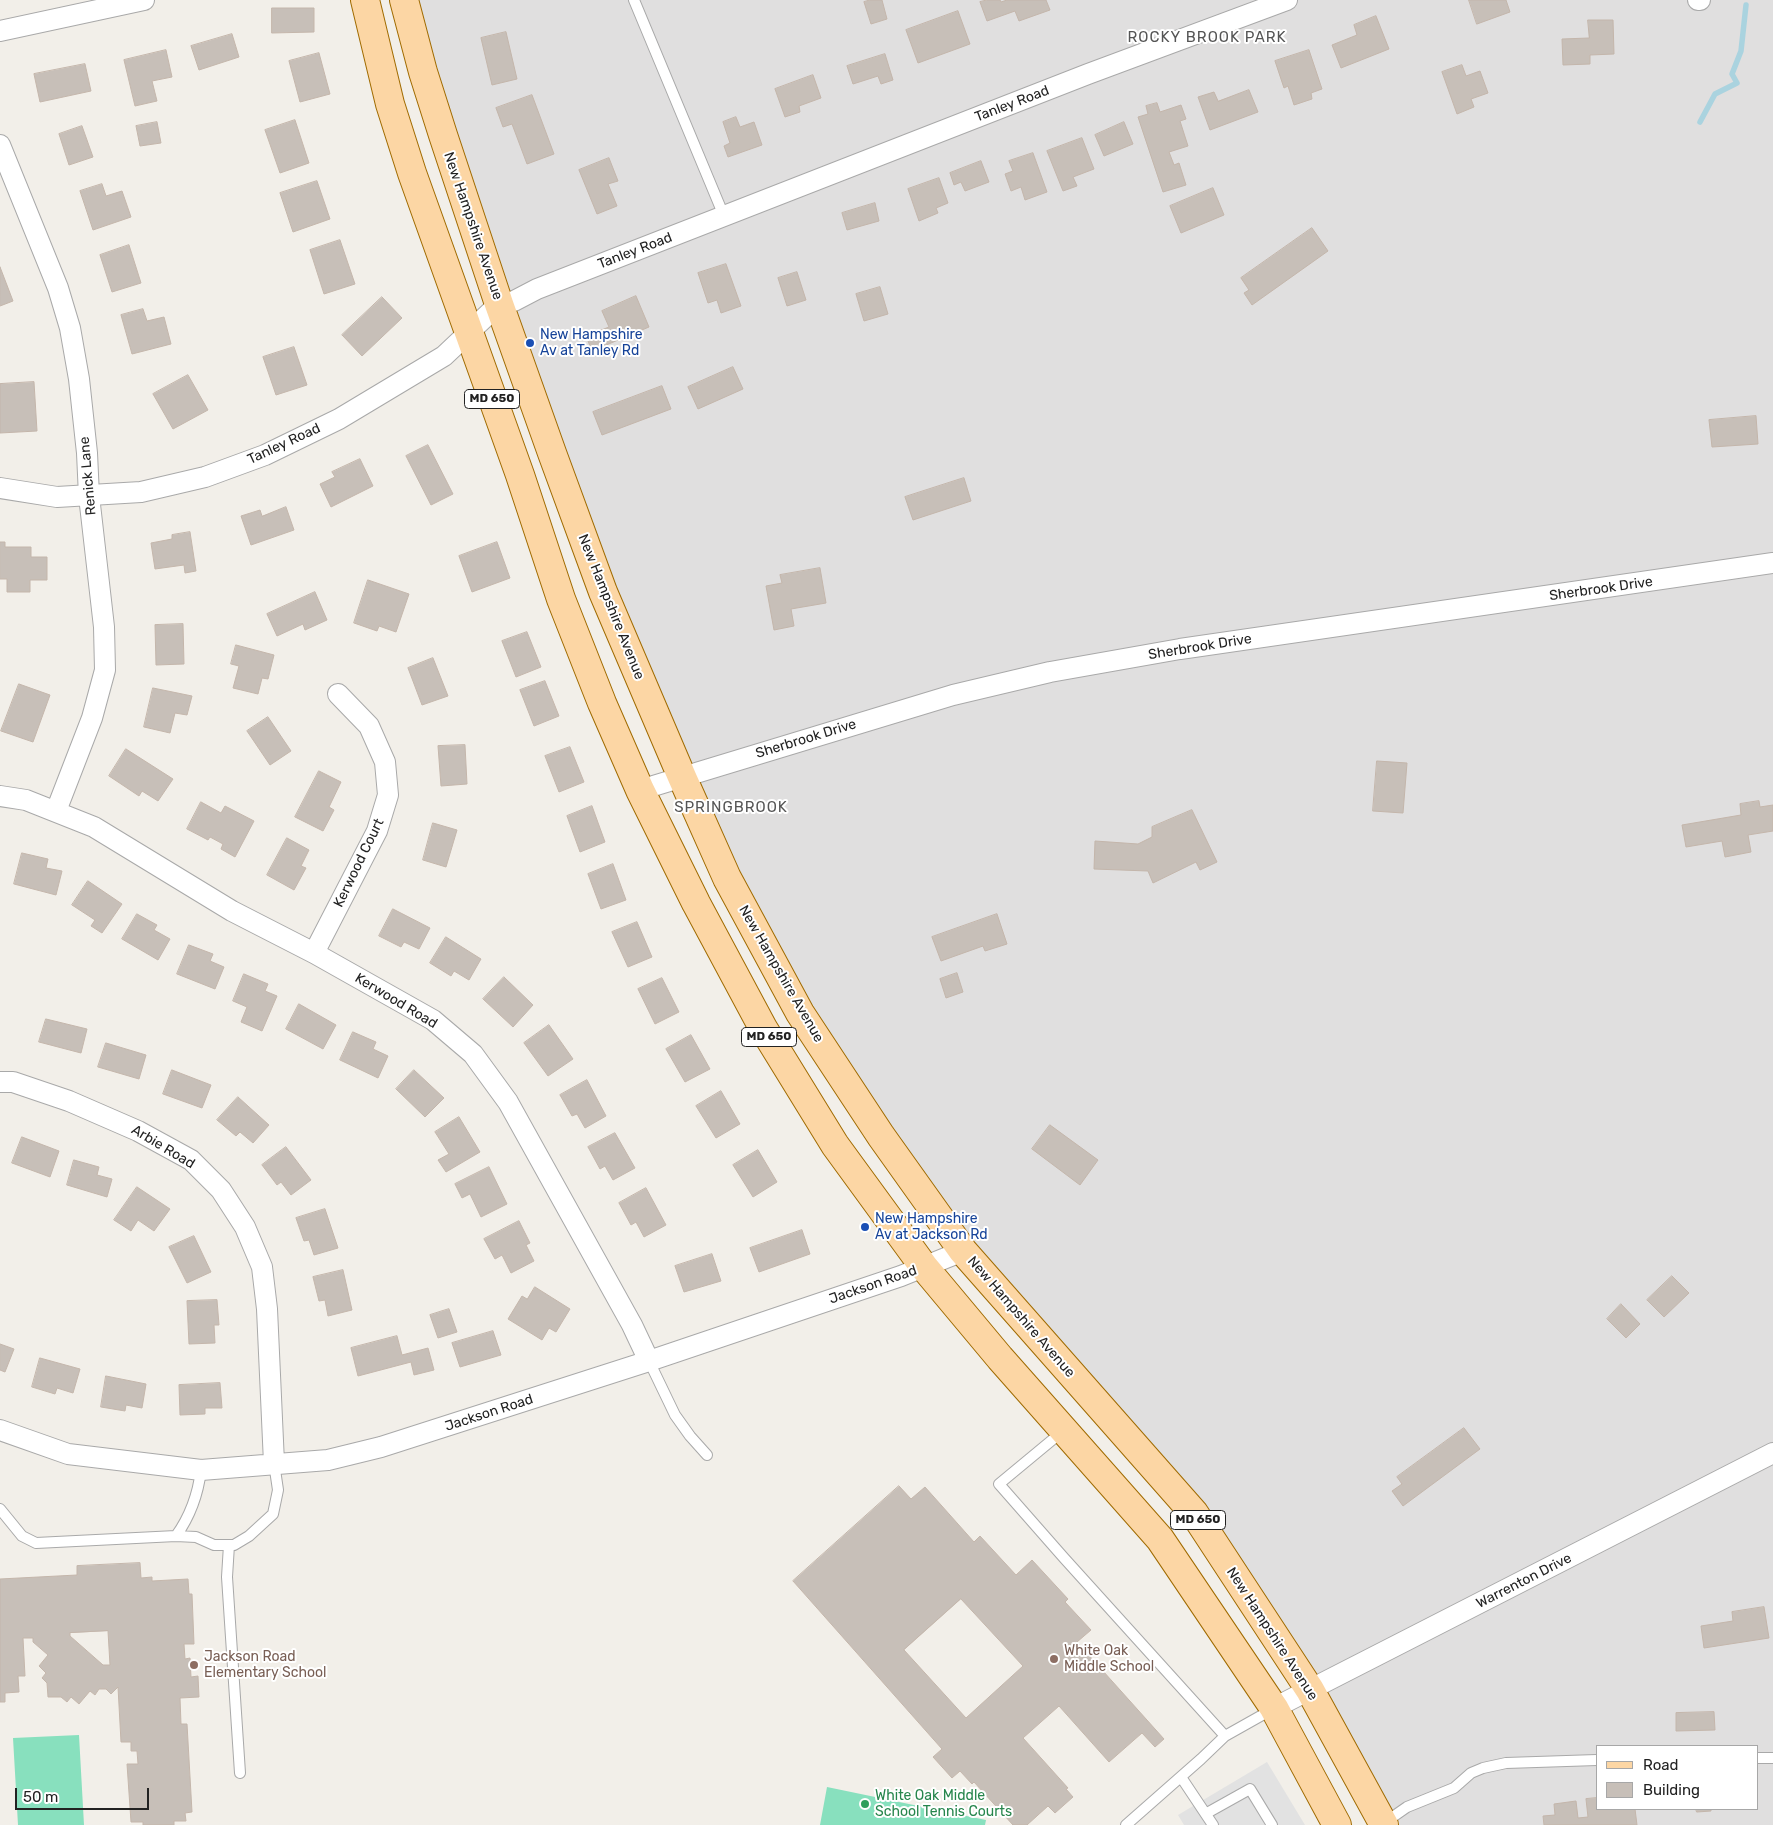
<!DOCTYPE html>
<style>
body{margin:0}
#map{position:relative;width:1773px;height:1825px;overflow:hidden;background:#f2efe9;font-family:Rubik,sans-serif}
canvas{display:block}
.legend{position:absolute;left:1596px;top:1745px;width:162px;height:65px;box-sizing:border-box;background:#fff;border:1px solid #a7a7a7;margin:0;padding:6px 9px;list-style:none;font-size:15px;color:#222}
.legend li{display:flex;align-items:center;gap:10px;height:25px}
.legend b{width:25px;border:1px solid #a7a7a7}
.scale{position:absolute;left:15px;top:1788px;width:134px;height:22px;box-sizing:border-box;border:2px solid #222;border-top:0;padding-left:6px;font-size:15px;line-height:18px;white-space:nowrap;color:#222;-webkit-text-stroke:4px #fff;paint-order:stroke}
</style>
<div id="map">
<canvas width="1773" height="1825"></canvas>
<ul class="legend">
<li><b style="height:6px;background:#fcd6a4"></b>Road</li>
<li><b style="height:14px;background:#c7bfb8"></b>Building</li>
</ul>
<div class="scale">50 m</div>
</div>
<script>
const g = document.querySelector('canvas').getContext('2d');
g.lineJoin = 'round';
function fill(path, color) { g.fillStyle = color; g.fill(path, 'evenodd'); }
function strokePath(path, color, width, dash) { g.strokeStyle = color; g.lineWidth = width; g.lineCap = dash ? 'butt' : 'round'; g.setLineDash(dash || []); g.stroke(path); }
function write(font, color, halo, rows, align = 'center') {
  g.font = font + ' Rubik,sans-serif'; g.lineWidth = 4; g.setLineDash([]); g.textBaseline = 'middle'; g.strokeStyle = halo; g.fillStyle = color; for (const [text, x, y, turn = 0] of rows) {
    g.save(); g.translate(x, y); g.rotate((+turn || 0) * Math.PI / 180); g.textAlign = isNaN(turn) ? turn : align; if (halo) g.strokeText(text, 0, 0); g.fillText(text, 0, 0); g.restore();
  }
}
fill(new Path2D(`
 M404,0H1773V1825H1384L1194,1513L881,1136L682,777ZM1597,1746H1757V1809H1597Z`), '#e0dfdf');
fill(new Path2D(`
 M79,1735L84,1825H18L13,1738Z
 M827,1787L986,1820L985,1825H820Z`), '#88e0be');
fill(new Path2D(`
 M1267,1762L1305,1825H1184L1178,1815Z`), '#e2e2e2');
strokePath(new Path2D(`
 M1700,122L1715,94L1737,83L1732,74L1741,51L1746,5`), '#aad3df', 5.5);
const building = new Path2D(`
 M870,0H882L887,19L871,24L864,2Z
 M987,0H1000L1001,2L1007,0H1046L1050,10L1019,21L1015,11L987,21L980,2Z
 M1469,0H1506L1510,12L1477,24Z
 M272,8H314V32L272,33Z
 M958,11L970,44L918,63L906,30Z
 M1376,16L1389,49L1341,68L1332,45L1357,35L1354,25Z
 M1588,20H1613L1614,54L1590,55V64L1563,65L1562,39L1589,38Z
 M506,32L517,79L492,85L481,38Z
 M232,34L239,57L199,70L191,46Z
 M166,50L172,77L152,81L157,101L135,106L124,60Z
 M1309,50L1322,89L1311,93L1312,99L1294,105L1288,86L1284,88L1275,61Z
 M319,53L330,94L300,102L289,61Z
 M885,54L893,80L881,84L878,76L853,84L847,66Z
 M85,64L91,91L40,102L34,74Z
 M1462,65L1466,76L1480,71L1488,93L1471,99L1474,107L1457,114L1442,72Z
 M813,75L821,98L799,106L800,112L785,117L775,89Z
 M1249,90L1258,112L1210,130L1198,97L1214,92L1218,101Z
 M532,95L554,154L527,164L512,124L503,127L496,108Z
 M1157,103L1160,112L1181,105L1186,119L1180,121L1188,146L1169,152L1174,165L1179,163L1186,185L1163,192L1138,117L1148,114L1146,106Z
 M736,117L740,127L754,122L762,145L728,157L724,146L730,143L723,122Z
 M295,120L309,163L280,173L265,130Z
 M157,122L161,143L140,146L136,126Z
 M1124,122L1133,144L1104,156L1095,135Z
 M82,126L93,157L69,165L59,134Z
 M1082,138L1094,169L1073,177L1077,186L1063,191L1047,151Z
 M1033,153L1047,192L1025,200L1021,187L1011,191L1005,174L1013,171L1009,161Z
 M609,158L618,181L608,184L617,206L597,214L579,170Z
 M981,161L989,182L965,191L961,182L954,185L950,173Z
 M939,178L948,203L936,208L938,213L919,221L908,189Z
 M317,181L330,219L293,232L280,193Z
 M102,184L106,196L122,191L131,217L93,230L80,191Z
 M1213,188L1224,215L1181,233L1170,206Z
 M875,203L879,221L847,230L842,213Z
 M1312,228L1328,251L1252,305L1244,293L1249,290L1241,278Z
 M340,240L355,284L324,294L310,250Z
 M129,245L141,283L112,292L100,255Z
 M726,264L741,306L721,313L717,300L708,303L698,273Z
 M0,267L13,301L0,306Z
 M797,272L806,300L787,306L778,278Z
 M880,287L888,314L864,321L856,294Z
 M636,296L649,327L592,351L586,336L609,327L602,311Z
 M382,297L402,318L362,356L342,335Z
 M143,309L147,321L164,317L171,344L132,354L121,315Z
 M294,347L307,385L276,395L263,357Z
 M733,367L743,389L698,409L688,387Z
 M188,375L208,410L173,429L153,394Z
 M34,382L37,431L0,433V384Z
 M662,386L671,409L602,435L593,412Z
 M1756,416L1758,444L1712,447L1709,420Z
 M428,445L453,494L431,505L406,456Z
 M360,459L373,486L331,507L320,484L335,477L332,472Z
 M964,478L971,501L913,520L905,497Z
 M286,507L294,530L251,545L241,516L260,510L262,516Z
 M190,532L196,571L185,573L184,565L155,569L151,543L172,539V535Z
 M0,542H5V547H31V557H47V580H30V592H7V579H0Z
 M497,542L510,578L472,592L459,556Z
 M820,568L826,603L791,609L794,626L774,630L766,586L782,583L780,575Z
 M368,580L409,594L396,632L379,626L377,631L354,623Z
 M315,592L327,620L305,630L303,624L277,636L267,614Z
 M183,624L184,664L156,665L155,625Z
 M527,632L541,667L516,677L502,641Z
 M236,645L274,655L268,679L262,678L258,694L233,688L239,666L231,664Z
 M433,658L448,696L422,705L408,668Z
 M545,681L559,716L534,726L520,690Z
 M19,684L50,695L33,742L1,731Z
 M153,688L192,696L187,715L175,713L170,733L144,727Z
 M268,717L291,751L270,765L247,731Z
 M465,745L467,784L441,786L438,746Z
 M570,747L584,782L559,792L545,756Z
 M126,749L173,779L158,801L142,791L139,796L109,776Z
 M1377,761L1407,763L1403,813L1373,811Z
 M319,771L341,782L329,807L334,810L323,831L295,817Z
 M1759,801L1760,807L1773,805V831L1748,835L1751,852L1725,857L1722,841L1686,847L1682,825L1741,815L1740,804Z
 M201,802L221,813L225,806L254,821L235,857L221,849L223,844L210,837L208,840L187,829Z
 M592,806L605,842L580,852L567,816Z
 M1192,810L1217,862L1200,870L1196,862L1153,883L1148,871L1094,869L1095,841L1138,844L1152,837V827Z
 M433,823L457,830L446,867L423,860Z
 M287,838L309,850L301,866L306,868L294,890L267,875Z
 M22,853L48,859L46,868L62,871L56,895L14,884Z
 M613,864L626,900L601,909L588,874Z
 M88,881L122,904L102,933L91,926L95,920L72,905Z
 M393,909L430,928L419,949L404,942L401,947L379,936Z
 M137,914L157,925L154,930L170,939L158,960L122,939Z
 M997,914L1007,944L985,951L983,946L941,961L932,937Z
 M637,922L652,957L628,967L612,932Z
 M446,937L481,959L469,980L454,971L451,976L430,963Z
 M189,945L213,954L210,961L224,967L215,989L177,974Z
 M957,973L963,992L946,998L940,979Z
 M244,974L268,984L265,991L277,996L262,1031L241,1022L247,1007L233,1001Z
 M504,977L533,1005L513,1027L483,999Z
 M662,978L679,1012L655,1024L638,989Z
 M299,1004L336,1025L323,1049L286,1029Z
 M46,1019L87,1029L81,1053L39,1042Z
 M549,1025L573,1059L548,1076L524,1043Z
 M353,1032L376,1042L373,1049L388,1056L378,1078L340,1060Z
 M691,1035L710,1069L685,1082L666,1049Z
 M106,1043L146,1055L139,1079L98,1067Z
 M172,1070L211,1085L202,1108L163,1094Z
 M414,1070L444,1098L425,1117L396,1089Z
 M587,1080L606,1116L585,1128L577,1114L572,1116L560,1095Z
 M721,1091L740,1124L716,1138L696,1106Z
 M238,1097L269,1125L253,1143L240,1132L236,1136L217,1120Z
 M459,1117L480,1152L446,1172L438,1160L449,1154L435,1132Z
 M1050,1125L1098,1160L1080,1185L1032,1149Z
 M615,1133L635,1168L613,1180L605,1166L600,1169L588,1147Z
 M22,1137L59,1151L50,1177L12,1163Z
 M286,1147L311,1180L291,1195L281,1182L277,1185L262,1165Z
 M758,1150L777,1182L753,1197L733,1165Z
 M74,1160L99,1167L97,1175L112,1179L107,1197L67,1185Z
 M489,1167L507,1204L481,1217L470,1194L462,1198L455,1184Z
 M137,1187L170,1209L154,1231L138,1220L131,1231L114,1220Z
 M646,1188L666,1225L644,1237L636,1222L631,1225L619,1203Z
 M325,1209L338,1248L314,1255L309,1240L304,1241L296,1218Z
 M519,1221L530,1243L526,1245L534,1261L511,1273L502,1255L495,1259L484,1239Z
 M802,1230L810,1254L759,1272L750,1248Z
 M194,1236L211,1272L187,1283L169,1247Z
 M712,1254L721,1281L684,1292L675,1266Z
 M343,1270L352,1310L328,1316L325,1300L319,1301L313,1277Z
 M1672,1276L1689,1293L1664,1317L1647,1300Z
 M535,1287L570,1309L556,1332L549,1328L542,1340L508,1319L522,1296L527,1299Z
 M217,1300L219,1325H214L215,1343L189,1344L187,1301Z
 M1621,1304L1640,1324L1626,1338L1607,1319Z
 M449,1309L457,1332L438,1338L430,1315Z
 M493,1331L501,1355L460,1367L452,1343Z
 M397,1336L402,1355L428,1348L434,1370L414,1375L411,1362L358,1376L351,1348Z
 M0,1344L14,1349L5,1372L0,1370Z
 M40,1358L80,1369L73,1393L57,1388L55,1394L32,1387Z
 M106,1376L146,1384L142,1408L126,1405L125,1411L101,1407Z
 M220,1383L222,1408H205V1414L180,1415L179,1385Z
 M1464,1428L1480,1449L1403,1506L1392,1491L1402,1484L1397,1477Z
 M899,1486L911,1499L925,1487L974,1542L980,1536L1016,1575L1032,1560L1068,1599L1065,1602L1091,1630L1077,1642L1164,1739L1155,1747L1142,1733L1109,1762L1059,1706L1023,1738L1068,1788L1066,1789L1073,1797L1055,1813L1048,1806L1027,1825H1013L974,1782L972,1784L960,1771L952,1778L933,1757L942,1749L793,1581ZM961,1599L1023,1666L966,1718L904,1650Z
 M140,1563L141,1578L152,1577V1581L188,1579L189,1594H192L194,1644H184L185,1659L190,1658L191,1677L198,1676L199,1697L180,1698L181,1724H187L192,1812L185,1813L186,1821H174V1825H143V1822H131L127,1764H138L137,1751H131V1742H121L118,1687L111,1694L106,1689H99L95,1695L90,1691L79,1704L71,1697L67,1702L61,1697H48L47,1683L42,1678L46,1673L39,1666L48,1655L33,1642V1638H23L25,1676H18L19,1692L5,1693V1702H0V1579L77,1575V1566ZM108,1631L110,1665H103L70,1636V1633Z
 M1764,1607L1769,1638L1704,1648L1701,1626L1733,1621L1732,1612Z
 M1714,1712L1715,1730L1676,1731V1713Z
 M1597,1798V1809H1635L1637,1825H1544L1543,1816L1555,1815L1554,1804L1576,1801L1578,1818L1588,1817L1586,1799Z
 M1696,1809H1711V1811L1697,1812Z`);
fill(building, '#c7bfb8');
strokePath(building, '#c4b6ab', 1);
const lane = new Path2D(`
 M634,0L724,216
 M649,1361L675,1415L690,1436L707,1455
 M1063,1431L999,1484L1064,1558L1225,1736
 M0,1509L22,1536L36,1543L176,1536L196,1537L214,1545H234L249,1536L273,1514L278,1490L274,1463
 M176,1536C191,1515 198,1495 201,1470
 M229,1545L227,1577L240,1773
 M1757,1758H1773
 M1181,1777L1213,1825
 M1207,1813L1250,1789L1272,1825
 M1384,1823L1407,1807L1454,1788L1471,1773L1483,1768L1506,1763L1597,1760
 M1126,1825L1201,1759L1225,1736L1273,1709`);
const street = new Path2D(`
 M1698,0H1700
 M0,31L144,0
 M0,145L58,288L70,328L79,379L87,453L89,496L104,627L105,670L92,718L56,811
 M0,488L57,497L141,492L205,477L265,455L339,419L444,356L499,304L514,301L537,289L1088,74L1287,0
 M640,790L953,695L1050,672L1180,649L1773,563
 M0,796L26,800L94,827L232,911L314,953L433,1020L473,1054L508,1102L632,1325L649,1361
 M314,953L377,831L388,795L385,762L369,726L338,694
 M0,1082H13L69,1101L138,1131L191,1160L221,1190L245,1227L262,1267L267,1309L274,1463
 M0,1430L68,1454L201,1470L328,1460L381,1447L649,1361L901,1276L963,1251
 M1274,1708L1773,1453`);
const primary = new Path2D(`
 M365,0L390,104L412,173L520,475L561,599L602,703L640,790L696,903L763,1028L835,1145L924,1267L1000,1358L1160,1539L1274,1708L1337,1825
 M404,0L423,72L443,135L499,304L552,453L603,592L682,777L727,878L800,1013L881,1136L963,1251L1194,1513L1310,1690L1384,1825`);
strokePath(lane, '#a9a9a9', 12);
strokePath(street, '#a9a9a9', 22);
strokePath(primary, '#a06b00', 30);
strokePath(lane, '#fff', 10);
strokePath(street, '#fff', 20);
strokePath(primary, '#fcd6a4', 28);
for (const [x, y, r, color] of [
 [530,343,5,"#1a4fb4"],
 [865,1227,5,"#1a4fb4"],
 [1054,1659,5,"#8d6e63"],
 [194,1665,5,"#8d6e63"],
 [865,1804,5,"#2e9e5b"]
]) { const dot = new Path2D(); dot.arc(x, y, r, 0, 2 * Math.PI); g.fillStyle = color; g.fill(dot); strokePath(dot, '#fff', 2); }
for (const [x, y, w] of [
 [492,399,55],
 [769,1037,55],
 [1198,1520,55]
]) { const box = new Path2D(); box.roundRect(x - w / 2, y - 9.5, w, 19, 4); g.fillStyle = '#fff'; g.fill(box); strokePath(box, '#222', 1); }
write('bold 12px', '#222', null, [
 ["MD 650",492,399],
 ["MD 650",769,1037],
 ["MD 650",1198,1520]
]);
write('14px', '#222', '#fff', [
 ["Tanley Road",1012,104,-21],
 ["New Hampshire Avenue",473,226,71],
 ["Tanley Road",635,251,-21],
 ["Tanley Road",284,444,-25],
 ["Renick Lane",88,476,-95],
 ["Sherbrook Drive",1601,589,-8],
 ["New Hampshire Avenue",611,607,68],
 ["Sherbrook Drive",1200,647,-9],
 ["Sherbrook Drive",806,739,-17],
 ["Kerwood Court",359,863,-64],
 ["New Hampshire Avenue",781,974,60],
 ["Kerwood Road",396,1001,31],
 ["Arbie Road",163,1147,31],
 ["Jackson Road",873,1285,-19],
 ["New Hampshire Avenue",1021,1317,49],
 ["Jackson Road",489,1413,-18],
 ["Warrenton Drive",1524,1581,-27],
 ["New Hampshire Avenue",1272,1634,57]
]);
write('14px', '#164399', '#fff', [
 ["New Hampshire",540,335],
 ["Av at Tanley Rd",540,351],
 ["New Hampshire",875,1219],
 ["Av at Jackson Rd",875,1235]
], 'left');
write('14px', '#785e54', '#fff', [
 ["White Oak",1064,1651],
 ["Middle School",1064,1667],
 ["Jackson Road",204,1657],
 ["Elementary School",204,1673]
], 'left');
write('14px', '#27864d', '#fff', [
 ["White Oak Middle",875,1796],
 ["School Tennis Courts",875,1812]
], 'left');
g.letterSpacing = '1px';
write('15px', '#555', '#fff', [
 ["ROCKY BROOK PARK",1207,38],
 ["SPRINGBROOK",731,808]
]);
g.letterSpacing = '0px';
</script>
